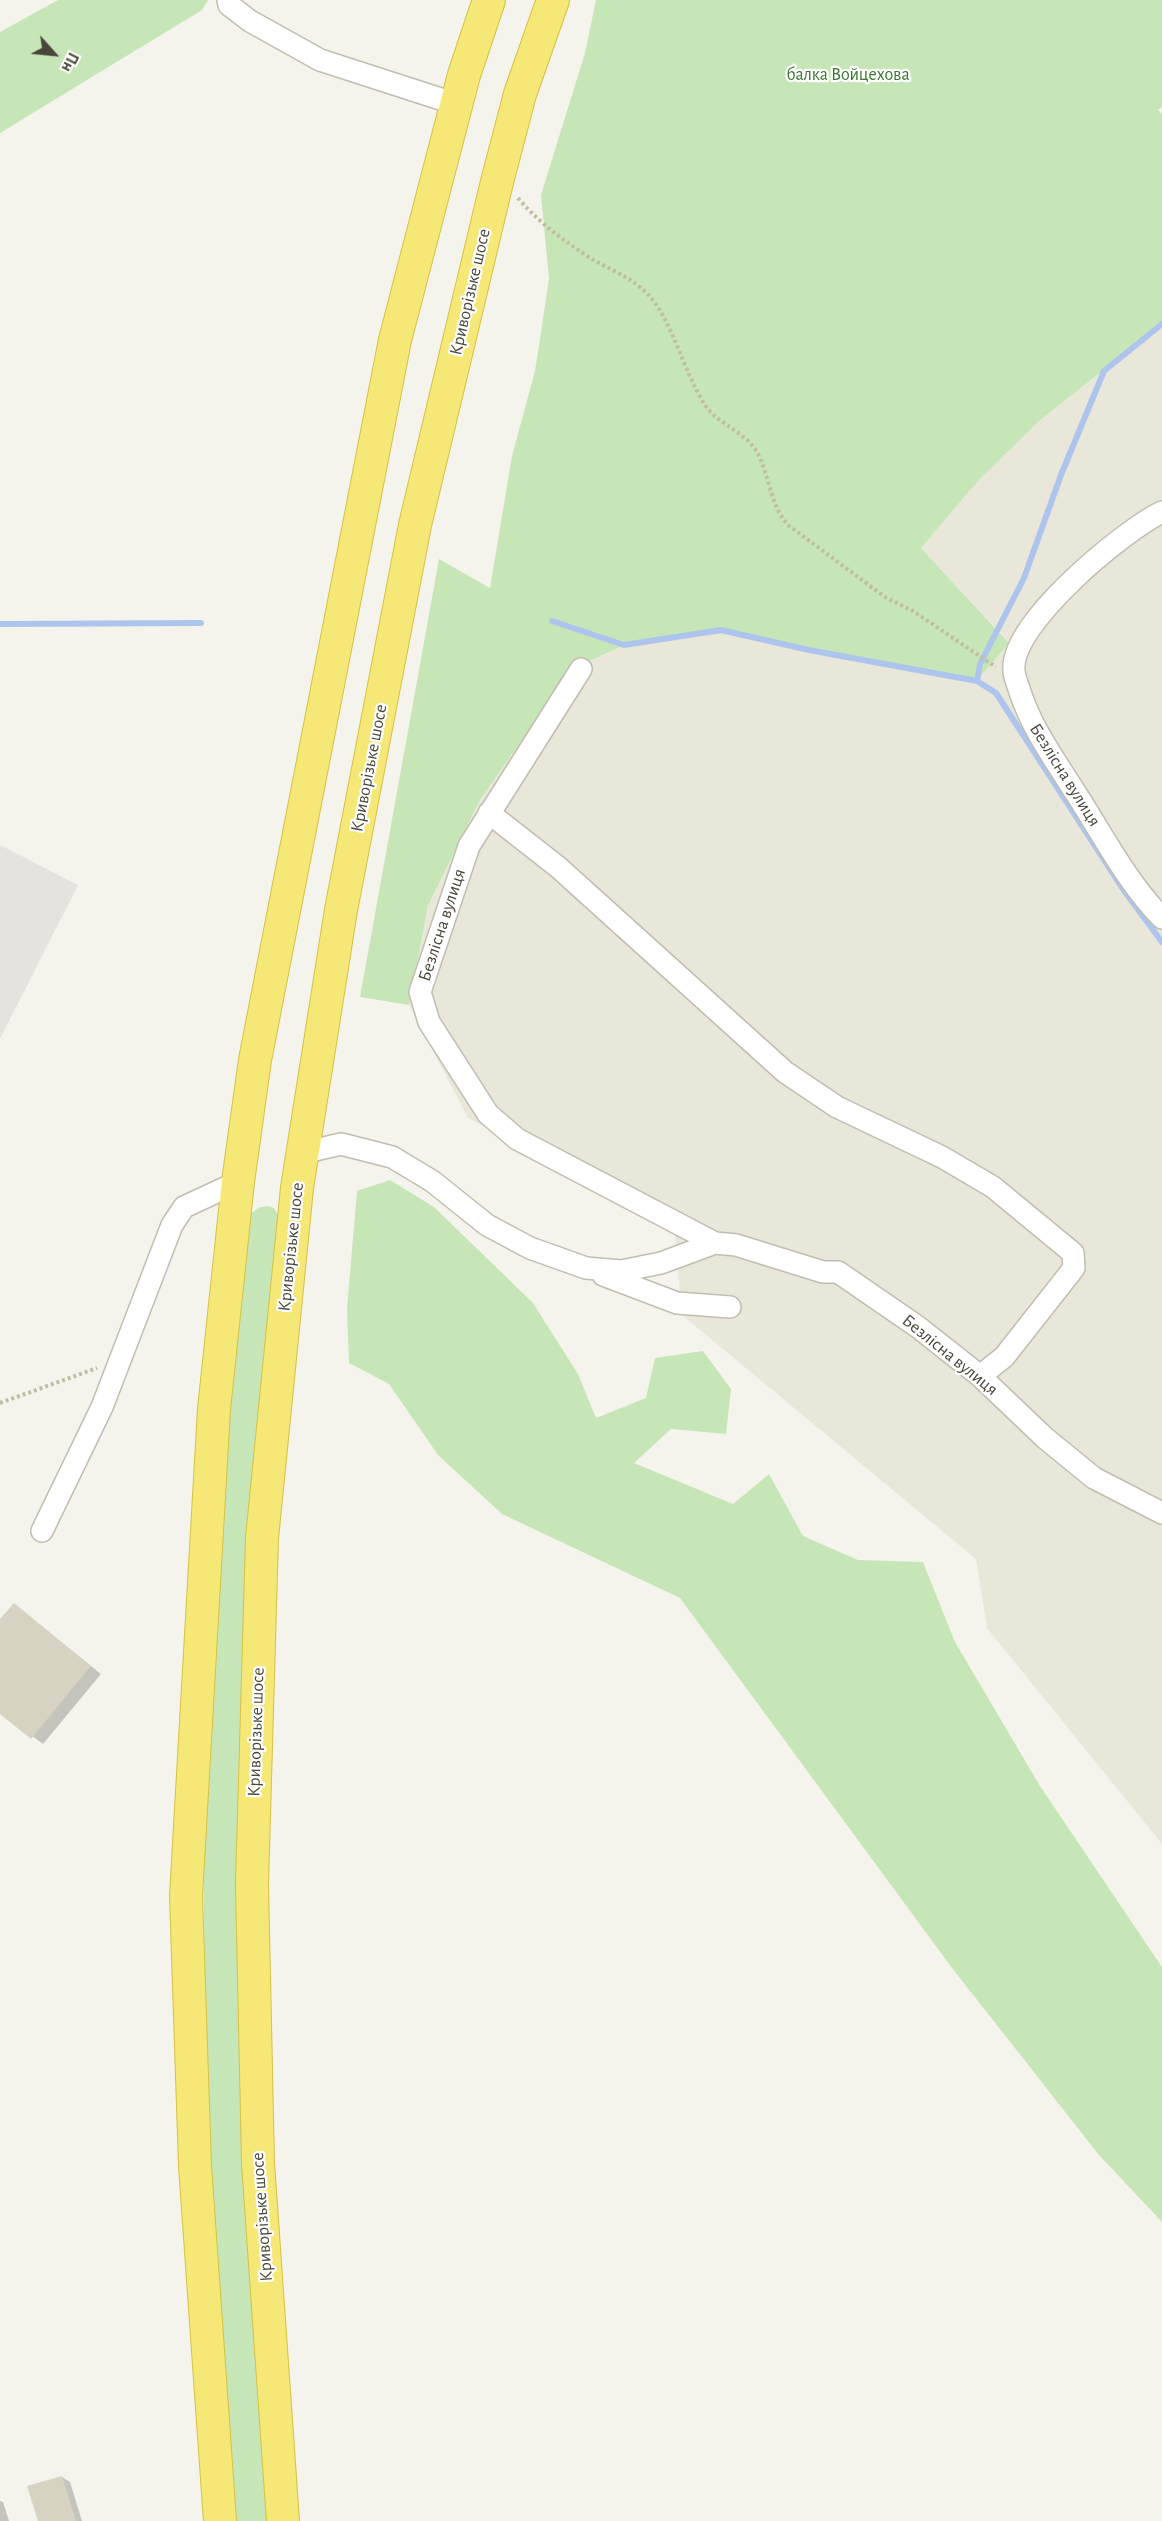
<!DOCTYPE html>
<meta charset="utf-8">
<style>
body{margin:0}
#map{position:relative;width:1162px;height:2521px;overflow:hidden;background:#f5f4ec;font-family:"Alegreya Sans",sans-serif}
canvas{display:block}
.north{position:absolute;left:24px;top:24px;width:60px;height:60px;-webkit-text-stroke:4px #fff;paint-order:stroke;rotate:117deg;font-size:16px;font-weight:700;line-height:24px;text-align:center;color:#49473a}
.north::after{content:'';display:block;margin:auto;width:21px;height:27px;background:#49473a;clip-path:polygon(50% 0,100% 100%,50% 72%,0 100%)}
</style>
<div id="map">
<canvas width="1162" height="2521"></canvas>
<div class="north">Пн</div>
</div>
<script>
const g = document.querySelector('canvas').getContext('2d');
g.lineJoin = 'round';
function fill(path, color) { g.fillStyle = color; g.fill(path, 'evenodd'); }
function strokePath(path, color, width, dash) { g.strokeStyle = color; g.lineWidth = width; g.lineCap = dash ? 'butt' : 'round'; g.setLineDash(dash || []); g.stroke(path); }
function write(font, color, halo, rows, align = 'center') {
  g.font = font + ' "Alegreya Sans",sans-serif'; g.lineWidth = 4.5; g.setLineDash([]); g.textBaseline = 'middle'; g.strokeStyle = halo; g.fillStyle = color; for (const [text, x, y, turn = 0] of rows) {
    g.save(); g.translate(x, y); g.rotate((+turn || 0) * Math.PI / 180); g.textAlign = isNaN(turn) ? turn : align; if (halo) g.strokeText(text, 0, 0); g.fillText(text, 0, 0); g.restore();
  }
}
fill(new Path2D(`
 M1162,324V1844L987,1628L976,1559L682,1315L674,1226L468,1118L409,1005L428,907L480,800L571,670L624,645L721,630L809,650L978,681L1009,642L921,548L978,481L1039,421Z`), '#e9e7da');
fill(new Path2D(`
 M0,845L78,885L0,1039Z`), '#e5e3dd');
fill(new Path2D(`
 M58,0H208L202,10L0,133V32Z
 M596,0H1162V107L1158,110L1162,114V324L1039,421L978,481L921,548L1009,643L977,681L809,650L721,630L624,645L571,670L480,800L428,906L409,1005L360,997L439,559L490,588L512,456L535,371L549,279L541,195L585,53Z
 M390,1180L434,1207L533,1303L578,1374L596,1418L646,1398L655,1358L703,1351L731,1389L726,1434L671,1429L634,1463L733,1504L769,1474L803,1536L858,1560L923,1562L955,1642L1040,1786L1162,1967V2222L1099,2155L952,1968L680,1598L502,1514L438,1455L389,1384L349,1363L347,1308L357,1191Z
 M269,1206L275,1209L279,1219L260,1403L270,2521H234L208,2156L203,1863L223,1402L250,1214L260,1207Z`), '#c7e6b8');
fill(new Path2D(`
 M14,1605L101,1674L43,1744L0,1712V1622Z
 M62,2477L70,2482L82,2521H40Z
 M0,2501L3,2502L9,2521H0Z`), '#0003');
strokePath(new Path2D(`
 M552,621L624,645L721,630L809,650L977,681L980,664L1024,578L1061,475L1104,371L1162,324
 M0,624L201,623
 M977,681L996,693L1125,892L1162,942`), '#adc4ed', 6);
fill(new Path2D(`
 M14,1603L91,1666L31,1739L0,1714V1619Z
 M62,2476L76,2521H38L27,2486Z`), '#d6d3c2');
const minor = new Path2D(`
 M228,0L229,5L250,21L320,60L456,104
 M1162,512C1123,531 1010,624 1014,670C1014,677 1018,685 1020,692C1033,731 1055,760 1077,795C1104,837 1127,882 1162,918
 M581,669L469,846L420,992L429,1022L488,1114L517,1139L715,1243
 M489,813L558,867L785,1072L837,1107L942,1157L993,1187L1073,1253L1074,1268L1004,1357L980,1376
 M302,1153L341,1144L392,1157L432,1181L487,1225L530,1248L586,1268L621,1271L661,1263L715,1243L736,1245L823,1272H838L918,1327L980,1376L1045,1438L1094,1478L1162,1513
 M603,1275L677,1303L730,1307
 M42,1531L102,1407L172,1225L184,1207L238,1182`);
const highway = new Path2D(`
 M220,2521L195,2166L186,1896L214,1409L238,1182L255,1060L395,340L464,75L489,0
 M283,2521L258,2163L252,1884L262,1538L297,1188L341,910L415,525L497,182L520,94L553,0`);
strokePath(minor, '#c0beaf', 24);
strokePath(highway, '#d5c146', 34);
strokePath(new Path2D(`
 M518,198C539,223 564,241 592,259C614,272 639,280 655,303C675,331 685,374 705,405C718,425 747,432 758,454C770,478 770,505 788,525L885,597L913,611L996,667
 M0,1403L97,1368`), '#c1bda1', 4, [3, 3]);
strokePath(minor, '#fff', 21);
strokePath(highway, '#f5e877', 32);
write('18px', '#3a782f', '#fff', [
 ["балка Войцехова",848,75]
]);
write('18px', '#49473a', '#fff', [
 ["Криворізьке шосе",470,292,-77],
 ["Криворізьке шосе",369,768,-79],
 ["Безлісна вулиця",1065,775,58],
 ["Безлісна вулиця",442,925,-72],
 ["Криворізьке шосе",291,1247,-84],
 ["Безлісна вулиця",950,1355,39],
 ["Криворізьке шосе",256,1732,-88],
 ["Криворізьке шосе",262,2217,-94]
]);
</script>
